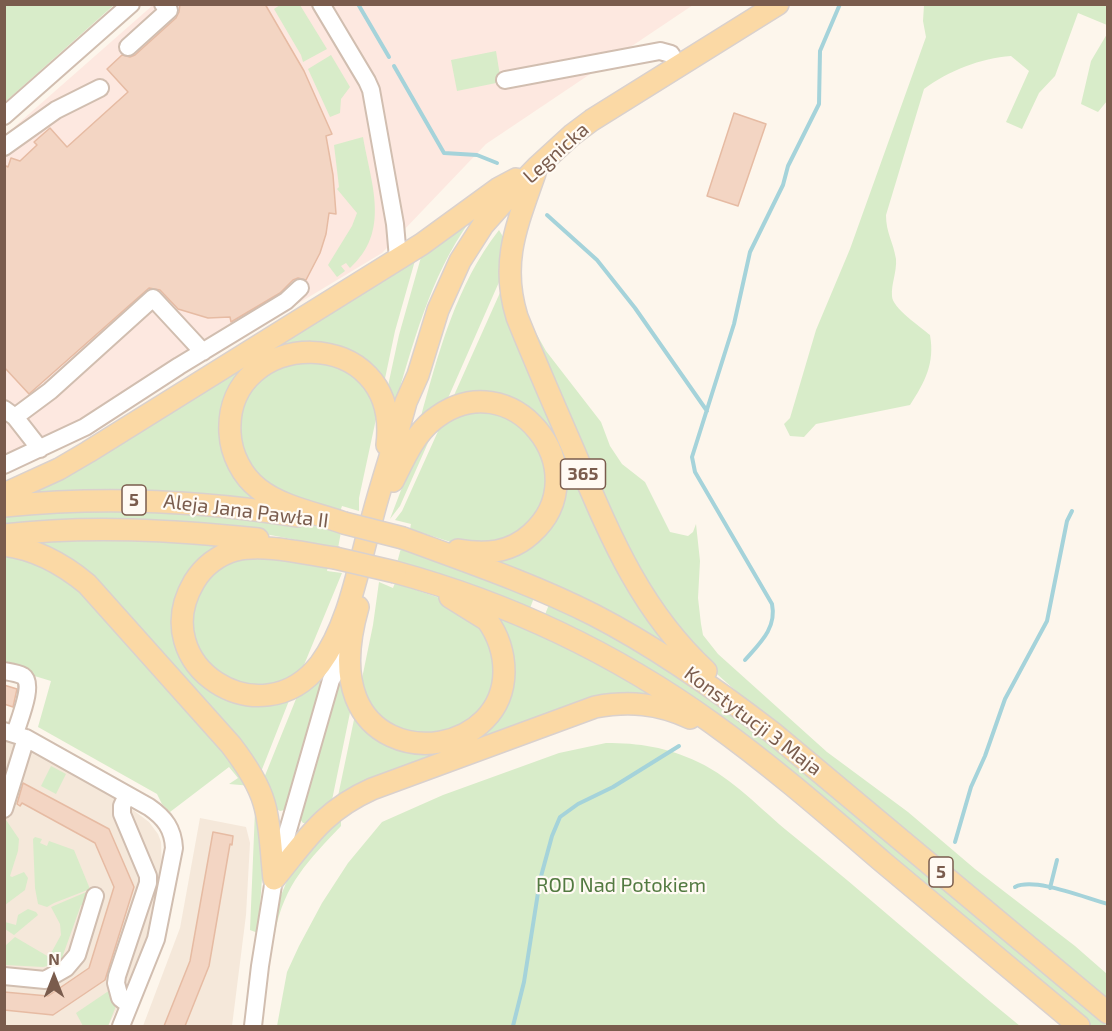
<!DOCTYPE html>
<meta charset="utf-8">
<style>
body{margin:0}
#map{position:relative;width:1112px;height:1031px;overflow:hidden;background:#fdf6ec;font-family:"Exo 2",sans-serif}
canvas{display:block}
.frame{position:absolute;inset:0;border:6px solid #7a5c4d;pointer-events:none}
.north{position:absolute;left:24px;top:947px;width:60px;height:60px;-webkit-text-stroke:4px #fffaf3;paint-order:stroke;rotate:0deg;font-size:16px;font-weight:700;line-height:24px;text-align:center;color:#7a5c4d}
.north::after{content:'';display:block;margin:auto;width:21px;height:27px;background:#7a5c4d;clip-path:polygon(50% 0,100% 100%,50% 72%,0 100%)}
</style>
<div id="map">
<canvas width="1112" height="1031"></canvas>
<div class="frame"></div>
<div class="north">N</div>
</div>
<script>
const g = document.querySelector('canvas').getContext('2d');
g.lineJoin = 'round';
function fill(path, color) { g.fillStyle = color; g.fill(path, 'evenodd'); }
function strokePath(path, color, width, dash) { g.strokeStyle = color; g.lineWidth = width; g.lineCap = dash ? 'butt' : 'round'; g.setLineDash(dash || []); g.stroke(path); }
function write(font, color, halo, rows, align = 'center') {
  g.font = font + ' "Exo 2",sans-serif'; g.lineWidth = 4.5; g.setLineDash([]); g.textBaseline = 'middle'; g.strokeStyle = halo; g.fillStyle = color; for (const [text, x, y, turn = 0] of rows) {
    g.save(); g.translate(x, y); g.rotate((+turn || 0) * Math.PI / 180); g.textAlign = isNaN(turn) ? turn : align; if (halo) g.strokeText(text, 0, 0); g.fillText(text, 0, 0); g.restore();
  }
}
fill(new Path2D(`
 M4,738L33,749L105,789L149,822L158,834L161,842L162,868L152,924L125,994L108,1026H5Z
 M200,818L246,827L250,843L246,915L232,1026H143L180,928Z`), '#f5e8da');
fill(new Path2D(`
 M153,5H693L486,144L382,253L81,434L5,469L4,136Z`), '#fde8e0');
fill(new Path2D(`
 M5,4H114V5L5,102Z
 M280,5H300L327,49L303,62L301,55L274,9Z
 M924,5H1107V25L1078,13L1055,76L1039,93L1022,129L1006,122L1029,71L1011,56C981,58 948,71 924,89L886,215C886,233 893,241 896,259C897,272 891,284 892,296C892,308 921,327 930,335C935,363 925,382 910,405L816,424L804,437L790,436L784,424L790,418L816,330L850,249L926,37L923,21Z
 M1107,34V101L1098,112L1081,104L1091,61Z
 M496,51L501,82L457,91L451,60Z
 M331,55L350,87L341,99L340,113L330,117L308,69Z
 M363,137C371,184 391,231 350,268L346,263L341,266L345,271L337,277L328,265L352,226L357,213L337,189L339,187L334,145Z
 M531,204L532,211L519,244L517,261L522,302L527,317L546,351L601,422L610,446L622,464L645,482L670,532L688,536L693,532L696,524L700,561L698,598L701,624L703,635L718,654L827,752L908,812L975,869L1075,946L1107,974V1005L777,728L697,656L657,608L641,583L620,544L519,307L514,262L520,232Z
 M470,221C429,278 413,345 393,411L386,395L399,335L423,250Z
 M499,230L505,240L503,273L445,405L420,420C438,354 456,285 499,230Z
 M416,257L395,331L383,388L292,348L225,416L267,500L23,493Z
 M503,286L507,301L679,653L493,563L551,518L542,426L451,402Z
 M289,360L348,367L379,405L359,498V511L342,506L340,512L293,501L251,474L235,424L255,381Z
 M494,408L539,439L549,495L515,539L460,545L410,529L411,524L395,520L402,511L444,418Z
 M435,427L400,506L390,519L411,464Z
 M146,507L300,523L341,532L338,548L260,533L5,528L4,513Z
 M75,537L227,543L185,586L199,676L292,693L259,777L37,543Z
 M401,548L535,595L529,611L397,563Z
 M4,549L56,568L130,639L252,786L229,784L238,778L229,767L170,812L162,804L157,794L38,727L51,681L5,667Z
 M245,553L328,566L327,571L342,573L299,677L263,690L207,669L188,622L201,581Z
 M379,582L393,588L395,583L461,605L483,623L498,678L474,722L427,738L385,726L359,693L373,625Z
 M550,602L702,687L1107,1021V1026H1088L799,784L544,617Z
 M489,614L523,623L661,697L650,699L337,801L356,710L418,749L500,706Z
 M326,672L285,810L280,811L275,808L262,783L300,689Z
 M340,676L352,703L331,805L306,823H303L299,818Z
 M606,743C639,743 667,747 698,762C734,779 760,809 791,834C868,896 943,963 1020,1026H277L287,972L299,946L322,903L348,863L382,822L443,795L559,753Z
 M51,766L66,774L56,794L41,786Z
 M255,811L265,838L258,933L250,930Z
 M337,815L341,821V826C309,860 284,884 275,933L272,935L278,903L292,868Z
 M4,817L19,839L18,851L10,876L12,877L24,872L28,878L25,890L5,905Z
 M35,837L42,839L40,843L47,846L49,841L74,850L90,889L54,903L47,907L38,904L35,888L33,839Z
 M91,890L88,905H81L63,955L67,961L61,966L50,955L61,935L60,924L51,907Z
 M28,909L36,912L38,915L14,935L5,929V922L16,925L18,915Z
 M15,937L49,957L56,964L43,967L5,965V946Z
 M113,988L116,1006L108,1026H83L76,1013Z`), '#d8ecc9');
strokePath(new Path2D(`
 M358,4L389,57
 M394,66L444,153L477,155L497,163
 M547,215L597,260L635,308L707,411
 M745,660C760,643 777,628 772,604L695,472L692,457L734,324L750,252L783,185L788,166L819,104L820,51L840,4
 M955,842L971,787L985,756L1005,699L1047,621L1067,521L1072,511
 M1015,887C1035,877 1085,898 1108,904
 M1050,888L1057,860
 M513,1026L524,982L540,880L552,836L560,817L578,804L613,787L679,746`), '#a5d3da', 4);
const building = new Path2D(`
 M180,4H265L304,71L332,134L326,136L333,175L336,214L329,213L326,234L320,253L306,280L298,278L293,280L280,293L231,322L230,317L208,318L178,309L160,290L149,288L29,394L4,367V165L8,167L11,158L20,161L37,145L34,142L50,128L67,147L128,92L107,69L122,55L130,57L135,55L176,18L179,12Z
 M734,113L766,124L738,206L707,196Z
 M4,685L17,689L13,707L4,704Z
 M23,783L109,829L134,887L105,980L53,1015L4,1010V992L48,996L89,968L114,887L95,843L22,803L20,806L17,804Z
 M213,832L233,836L232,845L230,844L209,966L185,1026H164L190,961Z`);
fill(building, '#f3d5c3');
strokePath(building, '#e6bba3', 1.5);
const minor = new Path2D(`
 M321,4L367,81L371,90L395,224L398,258
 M128,47L169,10L163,4
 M505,80L660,51L671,54L678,67
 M4,116L131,4
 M4,147L56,110L100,88
 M4,409L15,417L40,449
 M15,417L50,391L153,298L203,352
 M4,465L85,427L179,366L286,301L300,288
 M4,671C10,672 18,673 23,676C35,684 18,722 15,734
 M4,731L26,738L149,807C165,818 173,829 174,848L156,939L121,1026
 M127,795L122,806V814L148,876V883L117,976L116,983L120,998L129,1005
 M4,809L26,738
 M4,976L45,980L66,968L77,955L95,896
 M253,1026L260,966L274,879L331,680L341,663L346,646`);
const major = new Path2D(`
 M535,173C517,225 500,262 517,317C535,362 555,407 574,451C609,533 639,609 706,671
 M393,481C404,459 414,435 433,420C511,357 601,472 531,534C510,553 485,555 458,550
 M4,494L59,469L88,452L422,244L499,188L516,179
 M4,506C103,496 199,500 297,516
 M344,523C316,513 282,507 259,489C242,476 231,454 230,433C224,326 402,321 387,445
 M4,535C89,525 174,530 258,539
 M403,538C468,562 533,584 594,615C658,648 716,689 773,733L1108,1013
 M4,545C36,549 63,564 87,584L231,745C244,762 258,782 264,803C271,826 271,854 274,879
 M335,558C306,554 264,543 236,550C218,555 203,567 194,582C145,665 261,740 320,664C350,624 359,562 373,515C383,477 396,440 406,402L418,375L438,310L460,261L483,225L508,197L537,167L572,135L592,120L778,4
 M395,572C509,603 616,654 712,723C772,766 828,815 884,863C949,918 1014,972 1079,1026
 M358,607C350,635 345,670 356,698C385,771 503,751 504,672C504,653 498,635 487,620L450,597
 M274,879C307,839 323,811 372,789L595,707C628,701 658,703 690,718`);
strokePath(minor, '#d1beb0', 20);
strokePath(major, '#dad1cd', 24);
strokePath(minor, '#fff', 16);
strokePath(major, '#fbd9a5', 21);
const majorBridge = new Path2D(`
 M344,523L403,538
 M335,558L395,572`);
strokePath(majorBridge, '#dad1cd', 24, []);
strokePath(majorBridge, '#fbd9a5', 21);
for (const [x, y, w] of [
 [583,474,45],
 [134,500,24],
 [941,872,24]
]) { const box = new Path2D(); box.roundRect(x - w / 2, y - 15, w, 30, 4.5); g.fillStyle = '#fffaf3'; g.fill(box); strokePath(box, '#7a5c4d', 1.5); }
write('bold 18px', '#7a5c4d', null, [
 ["365",583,474],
 ["5",134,500],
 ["5",941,872]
]);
write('20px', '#7a5c4d', '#fffaf3', [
 ["Legnicka",556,153,-42],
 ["Aleja Jana Pawła II",246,511,7],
 ["Konstytucji 3 Maja",753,721,37]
]);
write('20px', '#537a41', '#fffaf3', [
 ["ROD Nad Potokiem",621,885]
]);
</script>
